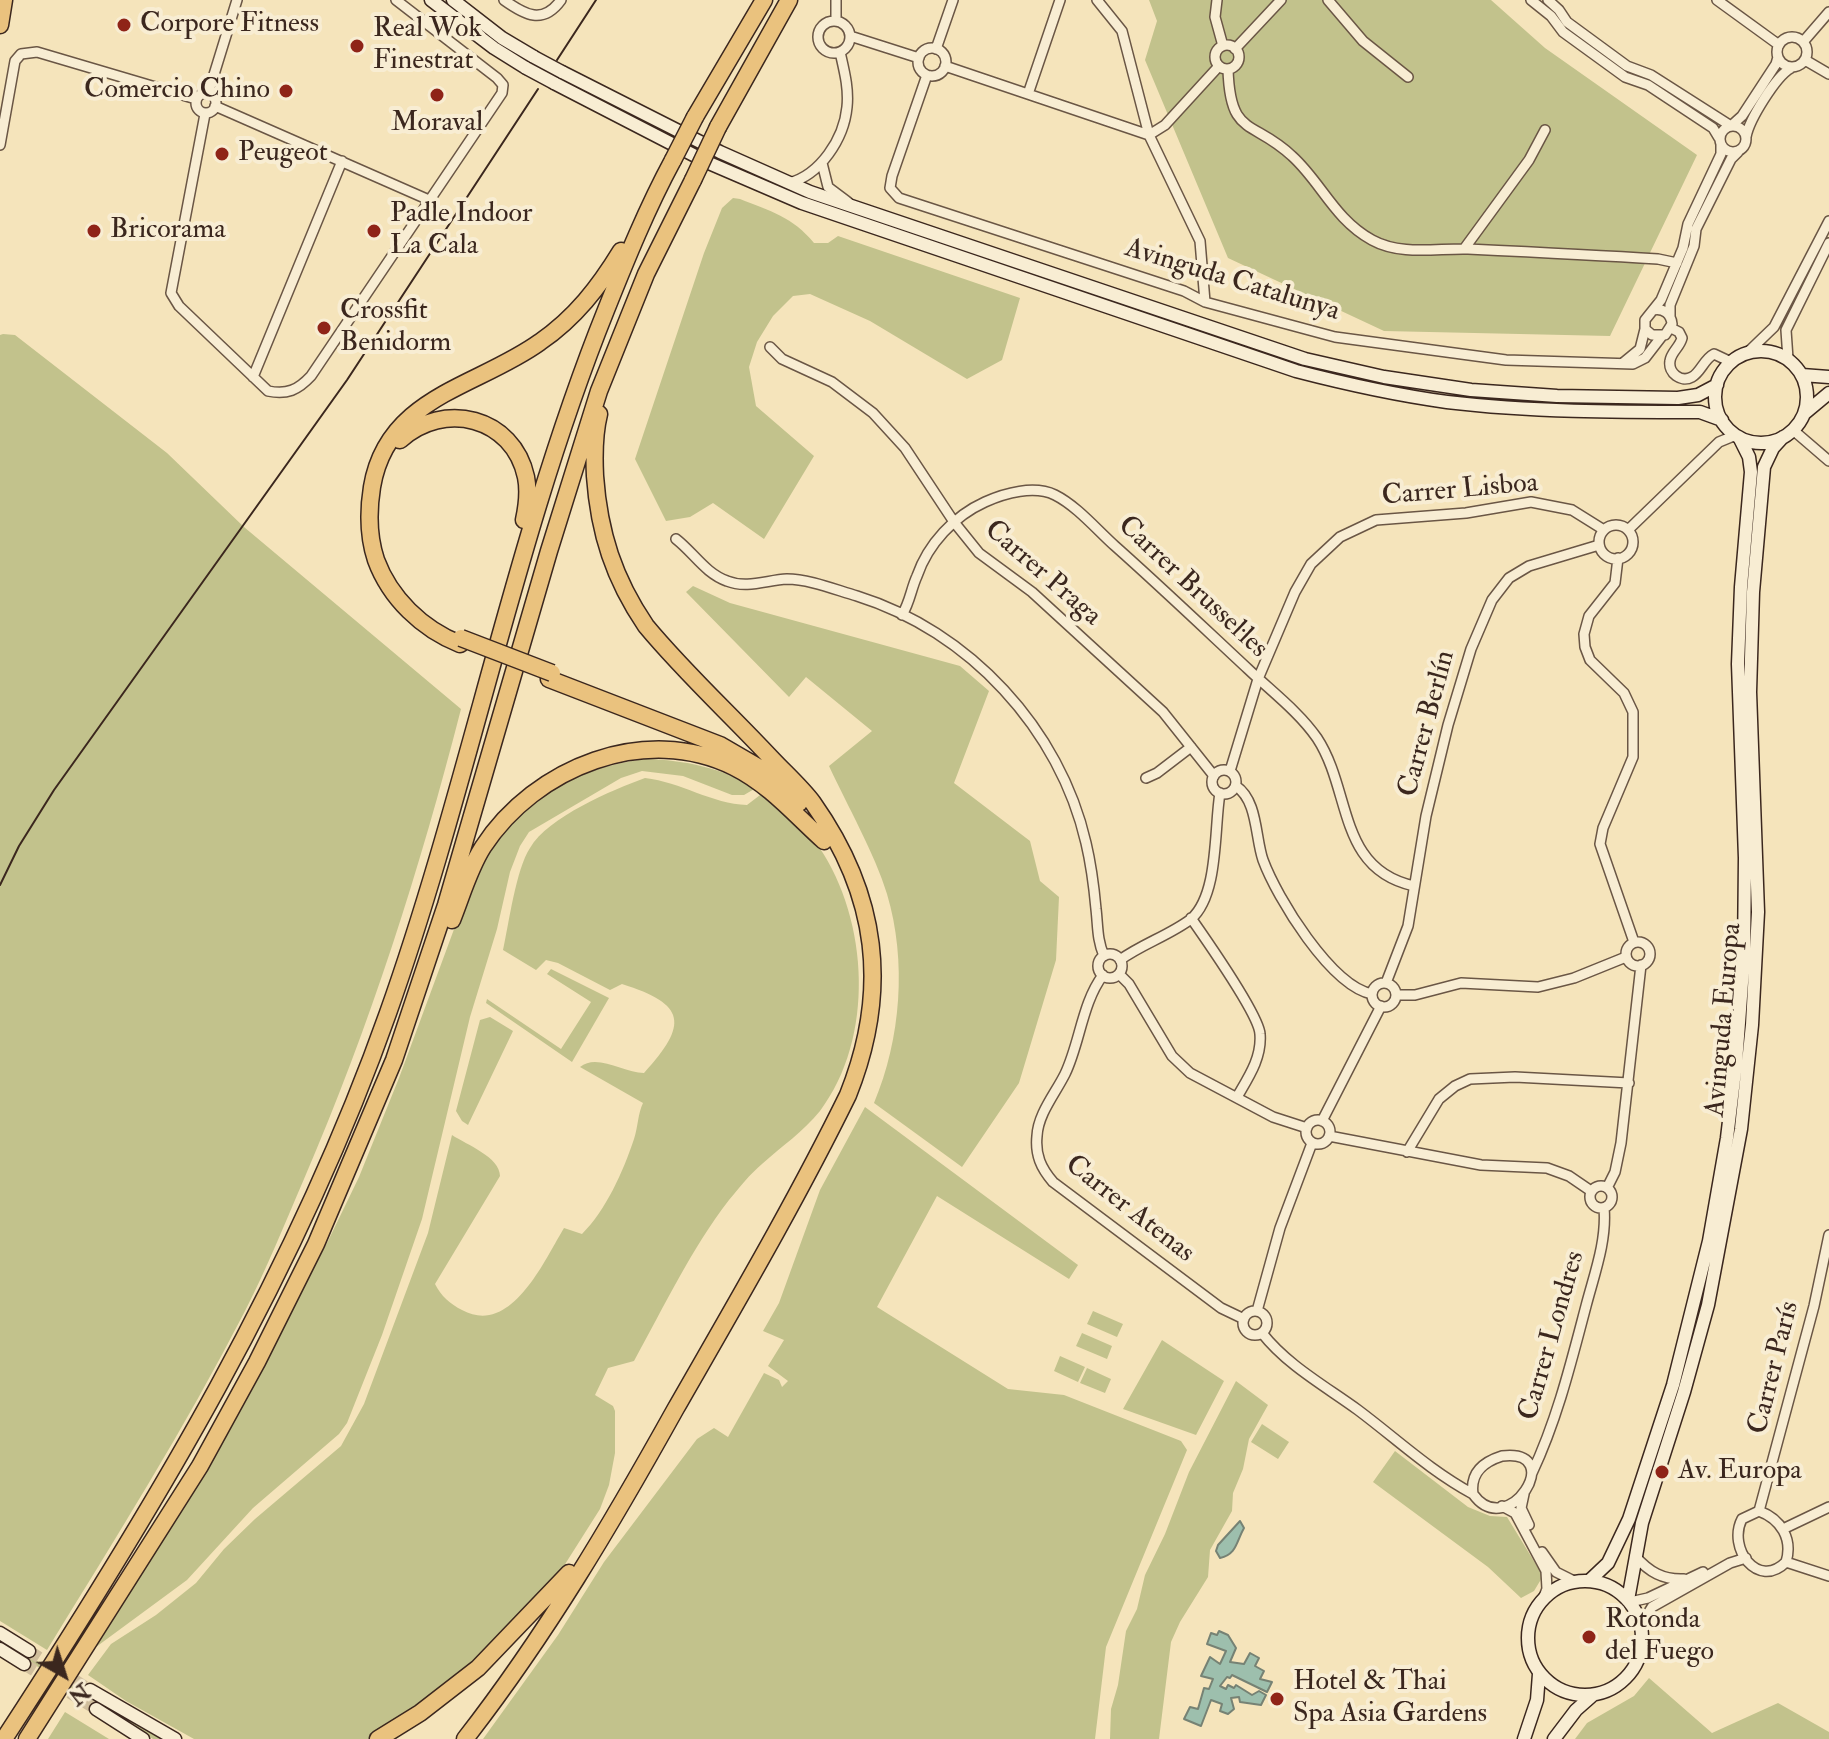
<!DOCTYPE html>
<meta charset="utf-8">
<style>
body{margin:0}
#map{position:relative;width:1829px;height:1739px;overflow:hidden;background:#f5e4bb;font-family:"IM FELL Double Pica",serif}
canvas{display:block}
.north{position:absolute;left:24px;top:1635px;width:80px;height:80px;-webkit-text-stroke:6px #f8edd3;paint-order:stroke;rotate:141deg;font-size:22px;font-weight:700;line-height:32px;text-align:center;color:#3b271e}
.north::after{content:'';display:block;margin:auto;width:28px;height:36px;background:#3b271e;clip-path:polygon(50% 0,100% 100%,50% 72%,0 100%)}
</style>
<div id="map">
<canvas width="1829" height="1739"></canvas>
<div class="north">N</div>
</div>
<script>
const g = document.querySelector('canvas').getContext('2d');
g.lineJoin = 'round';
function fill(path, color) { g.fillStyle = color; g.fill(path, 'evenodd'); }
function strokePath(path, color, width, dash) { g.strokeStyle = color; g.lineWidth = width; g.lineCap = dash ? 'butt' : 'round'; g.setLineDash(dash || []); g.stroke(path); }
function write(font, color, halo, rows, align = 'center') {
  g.font = font + ' "IM FELL Double Pica",serif'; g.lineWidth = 8; g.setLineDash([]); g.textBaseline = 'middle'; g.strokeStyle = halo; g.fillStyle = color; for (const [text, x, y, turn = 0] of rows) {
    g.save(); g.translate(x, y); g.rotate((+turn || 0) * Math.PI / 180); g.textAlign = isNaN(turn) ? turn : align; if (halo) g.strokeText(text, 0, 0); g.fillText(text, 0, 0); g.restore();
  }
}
fill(new Path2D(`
 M1149,0H1491L1545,48L1697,155L1610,336L1384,331L1228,258L1145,60L1157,21Z
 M733,198L740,199C770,211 793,217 814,243H828L838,236L1020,298L1002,360L967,379L870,321L810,294L793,296L773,316L757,342L749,367L756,406L814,456L764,539L713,503L690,517L666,521L635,459L704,253L722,208Z
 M3,334L15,335L167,453L244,527L461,709C420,869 370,1026 304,1179C285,1223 267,1268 245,1311C185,1428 115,1539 47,1650L0,1621V335Z
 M693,586L730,603L960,666L989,691L954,783L1030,841L1040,881L1059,897L1056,960L1019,1083L962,1167L874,1103C901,1039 907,961 887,894C875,854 847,805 829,766L872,731L806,677L789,697L686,592Z
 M645,759C686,760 721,768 756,788L744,795H732L683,776L642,771L621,778L529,832L520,846L510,872L497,929L470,1017L422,1219L382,1335L347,1423L339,1434L253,1508L187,1580L96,1647L198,1485L328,1241L359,1177L399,1078L470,886C508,808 559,771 645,759Z
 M645,778C681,782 712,804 747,805L764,792C783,809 804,825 819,847C869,921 875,1038 820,1111C803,1132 782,1146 762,1164C750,1174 739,1188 729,1200C691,1249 664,1307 634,1361L608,1368L595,1395L613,1406L615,1411V1453L609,1485L600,1509L562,1569L540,1597L475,1664L368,1739H194L126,1701L88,1675L111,1644L156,1615L196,1583L224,1549L255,1519L341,1446L364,1404L428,1233L452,1135C467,1145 500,1157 500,1176L435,1284C441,1296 450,1304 462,1310C511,1337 544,1261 564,1228L582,1234C606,1210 623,1172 634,1139C638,1127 638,1113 643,1103L580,1067C597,1053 624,1073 644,1073C689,1024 686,1004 622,984L610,990L558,963L546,960L536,970L503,950C509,923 516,869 530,848C548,817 612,790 645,778Z
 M551,969L609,998L572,1062L486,1003L487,999L561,1049L591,1002L547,974Z
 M490,1017L513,1031L468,1125L462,1121L456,1111L480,1020Z
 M865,1107L1078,1265L1069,1279L937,1196L877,1307L1008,1389L1064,1395L1181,1441L1187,1450L1106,1647L1095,1739H483L558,1635L604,1562L697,1439L714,1428L728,1437L764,1373L779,1380L782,1387L788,1381L768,1366L784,1340L763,1331L779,1303L820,1190Z
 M1093,1311L1123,1324L1117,1337L1087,1324Z
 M1082,1333L1112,1346L1107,1359L1076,1346Z
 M1162,1340L1224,1381L1196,1435L1123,1409Z
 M1060,1356L1085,1367L1078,1382L1054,1371Z
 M1087,1368L1111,1379L1105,1393L1080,1383Z
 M1236,1381L1268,1405L1249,1439L1243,1469L1233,1493L1232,1511L1210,1550L1208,1577L1180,1622L1171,1642L1159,1739H1110L1111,1709L1118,1685L1126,1631L1137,1609L1145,1575L1165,1534L1189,1472Z
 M1262,1424L1289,1442L1278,1459L1251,1442Z
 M1395,1451L1468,1507L1490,1516L1507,1517L1543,1576L1534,1591L1521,1598L1488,1567L1373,1482Z
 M0,1638L165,1739H153L0,1643Z
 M1649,1678L1712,1733L1778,1703L1829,1732V1739H1575L1587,1723L1634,1696Z
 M65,1712L109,1739H48Z`), '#c2c28c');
const water = new Path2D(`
 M1240,1521L1244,1528C1236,1542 1237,1554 1220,1558L1216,1551L1218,1545Z
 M1219,1631L1228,1635L1236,1648L1230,1662L1244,1664L1250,1653L1259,1658L1255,1666L1264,1671L1260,1679L1272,1682L1267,1692L1232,1675L1230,1678L1227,1677L1220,1686L1226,1689L1228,1685L1234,1688L1236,1685L1252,1695L1259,1691L1266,1695L1261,1705L1240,1702L1239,1697L1231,1698L1234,1709L1228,1714L1220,1711L1222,1704L1211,1700L1201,1726L1184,1719L1190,1707L1198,1709L1204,1688L1209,1689L1213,1679L1201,1676L1210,1657L1220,1664L1226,1651L1207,1644L1211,1633L1217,1635Z`);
fill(water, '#9dbfad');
strokePath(water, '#768274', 2);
strokePath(new Path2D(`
 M29,1651L90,1690
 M24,1664L96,1709`), '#d0be9c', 12, [12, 6]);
const street = new Path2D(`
 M504,0C525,15 543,25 561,0
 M836,0V21
 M1097,0L1122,31L1149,135L1200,241L1205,302
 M1217,0L1215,17L1223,46
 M1328,0L1363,41L1408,77
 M1531,0L1551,16L1563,32L1625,77L1648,85L1713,128L1719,138
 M1548,0L1559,10L1567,22L1627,66L1651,75L1731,126
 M1717,0L1779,45
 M818 37a16 16 0 1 1 32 0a16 16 0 1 1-32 0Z
 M850,36L919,58
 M1777 52a15 15 0 1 1 30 0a15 15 0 1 1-30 0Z
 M1803,42L1829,12
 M1215 57a12 12 0 1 1 24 0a12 12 0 1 1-24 0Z
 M918 62a14 14 0 1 1 28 0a14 14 0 1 1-28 0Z
 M936,49L953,0
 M1235,49L1281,0
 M1805,60L1829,74
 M945,66L1149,135L1165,125L1219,66
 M1228,69C1230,138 1253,119 1292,156C1321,182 1334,219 1372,240C1401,256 1437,248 1468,249C1532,252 1595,255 1658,259L1677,263
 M927,75L892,176L890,188L899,198L1184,291L1205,302L1335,337L1506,360L1633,364L1645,358L1662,336
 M196 103a10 10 0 1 1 20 0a10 10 0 1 1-20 0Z
 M208,94L237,0
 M1028,94L1060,0
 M215,106L429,200
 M205,114L171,293L179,306L268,391C287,395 298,390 311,376L502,93L503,85L497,78L396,0
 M1732,125L1742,116L1776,64L1778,57
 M1720 139a13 13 0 1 1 26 0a13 13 0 1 1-26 0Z
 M1746,137C1749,120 1776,76 1791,68
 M0,145L15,61L21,54L37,52L196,99
 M822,163L828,187L848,202
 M789,183C820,175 844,139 847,107C849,88 844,70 840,52
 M1464,249L1529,160L1545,130
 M1653,310C1664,308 1671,314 1672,324L1665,335H1652L1645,329V320L1661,300L1683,248L1688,224L1721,154V145
 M1670,317V305L1694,246L1696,229L1731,159L1738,152
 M1671,328L1679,332L1682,338C1680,347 1671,352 1670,361C1668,373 1681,383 1692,377C1701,372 1704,359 1714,354L1731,362
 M770,347L782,359L832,382L873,413L905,448L954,522L979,553L1032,592L1163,712L1214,776
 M1747,353L1774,327L1829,221
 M1788,359L1786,330L1829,243
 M1623,363L1640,349L1645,329
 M253,377L342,161
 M1793,430L1829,461
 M1599 542a17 17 0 1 1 34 0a17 17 0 1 1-34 0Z
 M1628,530L1719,442L1736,435
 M676,539C694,553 705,573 727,581C747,589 767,580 787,579C809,579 836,590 857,596C969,631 1060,729 1086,843C1091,864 1094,887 1096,909C1098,926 1097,940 1104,956
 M1618,558L1615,583L1589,616L1584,634L1585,647L1590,660L1624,693L1633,712V757L1603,828L1600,844L1634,942
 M902,615C910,602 911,589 917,576C928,544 954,516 985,502C1005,493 1034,485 1055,495C1077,506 1097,530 1115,546C1160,586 1204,628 1248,669C1271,691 1299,712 1317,738C1352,791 1337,869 1414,886
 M1212 782a12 12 0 1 1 24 0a12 12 0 1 1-24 0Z
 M1230,771L1258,679L1295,592L1311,564L1340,537L1376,520L1466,513L1531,502L1572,510L1604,530
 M1146,778L1157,773L1191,747
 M1236,786C1258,801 1255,837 1263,860C1277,898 1331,986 1372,994
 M1191,918C1205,938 1259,1015 1260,1034C1262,1058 1248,1078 1237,1097
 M1626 954a12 12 0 1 1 24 0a12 12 0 1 1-24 0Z
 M1098 966a12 12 0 1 1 24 0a12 12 0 1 1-24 0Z
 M1120,960C1142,944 1170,935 1191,919C1219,895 1214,828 1220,793
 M1119,974L1129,984L1172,1056L1190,1073L1273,1117L1307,1128
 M1103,975C1082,1003 1080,1043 1065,1074C1055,1094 1038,1114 1037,1136C1035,1155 1041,1168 1053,1182L1221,1308L1244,1319
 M1386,983L1408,926L1426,816L1448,725L1471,649L1492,600L1509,578L1529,566L1599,545
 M1372 995a12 12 0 1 1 24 0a12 12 0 1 1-24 0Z
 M1396,995H1415L1461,983L1538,987L1574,978L1626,957
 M1306 1132a12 12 0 1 1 24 0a12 12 0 1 1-24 0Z
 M1322,1121L1381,1006
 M1329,1136L1481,1165L1547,1168L1569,1176L1591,1191
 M1407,1152L1439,1099L1455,1086L1470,1079L1515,1077L1629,1083
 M1590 1197a11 11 0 1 1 22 0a11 11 0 1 1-22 0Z
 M1607,1188L1615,1172L1621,1143L1641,965
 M1257,1311L1280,1228L1312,1143
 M1243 1323a12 12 0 1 1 24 0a12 12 0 1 1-24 0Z
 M1262,1333C1287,1365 1325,1386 1358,1410C1398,1440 1429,1470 1473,1494
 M1502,1456C1568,1448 1508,1543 1473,1494C1470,1473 1483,1462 1502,1456Z
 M1532,1473C1557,1420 1571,1363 1586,1306C1594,1275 1607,1241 1604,1208
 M1524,1494L1521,1508L1529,1525
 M1502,1506L1515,1513L1546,1571L1547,1589L1543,1599
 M1759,1511L1814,1306L1829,1235
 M1759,1511C1781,1519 1793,1539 1786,1562C1758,1590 1727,1548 1742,1519Z
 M1783,1529L1829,1507
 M1542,1552L1556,1572L1574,1581
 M1635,1556C1649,1572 1663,1580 1684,1579
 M1786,1562L1829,1576
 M1630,1602L1648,1598L1703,1572
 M1641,1625L1652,1607L1730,1563L1746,1558`);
const secondary = new Path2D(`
 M431,0L494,48L526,68
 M453,0L502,38L534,57
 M562,72L720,152L810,192L1305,359L1384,377L1471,390L1557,396L1678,398L1698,395L1717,385
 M554,83L709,163L802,203L1296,371C1346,384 1396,395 1447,402C1531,412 1616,412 1700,412L1722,420
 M1715 397a46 46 0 1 1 92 0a46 46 0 1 1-92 0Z
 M1802,375L1829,377
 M1805,413L1829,393
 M1590,1580L1608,1563L1629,1519L1673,1385L1709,1241L1727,1138L1736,1063L1744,956L1745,858L1738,664L1741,587L1751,472L1749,457L1739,437
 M1528 1638a57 57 0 1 1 114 0a57 57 0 1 1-114 0Z
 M1628,1600L1642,1523L1684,1392L1708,1305L1741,1129L1752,1025L1758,912L1750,692L1753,592L1764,467L1773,448L1783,437
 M0,1633L29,1651
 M0,1649L24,1664
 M90,1690L175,1739
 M96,1709L143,1739
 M1524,1739L1537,1700L1539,1674
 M1554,1739L1576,1710L1593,1695`);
const highway = new Path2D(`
 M0,25L4,0
 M695,117L764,0
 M718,127L789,0
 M400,440C444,400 513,417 526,477C529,492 527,506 524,520
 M460,644C422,629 390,598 376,560C368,536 368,512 372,487C387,396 478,387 540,342C575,318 599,287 621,251
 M549,679L720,745L763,770L799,803
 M452,920C462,895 469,869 483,847C535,767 646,723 734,767C770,785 795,815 824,841
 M4,1739C154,1509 296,1273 388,1013C470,782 514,539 606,310C626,260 647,208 673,160
 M27,1739L200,1466L257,1362L316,1244L394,1060L446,905L549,551L599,391L646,274L693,180
 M378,1739L420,1713L478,1668L569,1573
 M465,1739C546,1635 612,1523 676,1408C735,1305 796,1201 848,1095C890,990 878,895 813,803C801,787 785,773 771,758C730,714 685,673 646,626C614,579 599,533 595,476C594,456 594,434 599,414`);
strokePath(street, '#6a5645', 12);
strokePath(secondary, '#3b271e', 15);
strokePath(highway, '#3b271e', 19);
strokePath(street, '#f8edd3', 9);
strokePath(secondary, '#f8edd3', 12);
strokePath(highway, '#eac27e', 16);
strokePath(new Path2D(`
 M557,60L596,0
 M0,885L19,846L54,790L347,380L538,89`), '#3b271e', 2);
const secondaryBridge = new Path2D(`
 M534,57L562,72
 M526,68L554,83`);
const highwayBridge = new Path2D(`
 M673,160L695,117
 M693,180L718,127
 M461,638L552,673`);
strokePath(secondaryBridge, '#3b271e', 15, []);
strokePath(highwayBridge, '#3b271e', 19, []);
strokePath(secondaryBridge, '#f8edd3', 12);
strokePath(highwayBridge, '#eac27e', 16);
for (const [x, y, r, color] of [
 [124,25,8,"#8f2418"],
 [357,46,8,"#8f2418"],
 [286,91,8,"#8f2418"],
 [437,95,8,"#8f2418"],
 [222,154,8,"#8f2418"],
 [94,231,8,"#8f2418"],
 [374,231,8,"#8f2418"],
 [324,328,8,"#8f2418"],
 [1662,1472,8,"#8f2418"],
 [1589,1637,8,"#8f2418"],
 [1277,1699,8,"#8f2418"]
]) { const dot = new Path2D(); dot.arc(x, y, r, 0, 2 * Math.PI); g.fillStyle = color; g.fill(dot); strokePath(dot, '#f8edd3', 3); }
write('28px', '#3b271e', '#f8edd3', [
 ["Corpore Fitness",140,25],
 ["Real Wok",373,30],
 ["Finestrat",373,62],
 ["Comercio Chino",270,91,"right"],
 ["Moraval",437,124,"center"],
 ["Peugeot",238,154],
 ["Padle Indoor",390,215],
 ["La Cala",390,247],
 ["Bricorama",110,231],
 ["Crossfit",340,312],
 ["Benidorm",340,344],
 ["Av. Europa",1678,1472],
 ["Rotonda",1605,1621],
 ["del Fuego",1605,1653],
 ["Hotel & Thai",1293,1683],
 ["Spa Asia Gardens",1293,1715]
], 'left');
write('28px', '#3b271e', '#f8edd3', [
 ["Avinguda Catalunya",1232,281,17],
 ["Carrer Lisboa",1460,491,-5],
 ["Carrer Praga",1042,574,41],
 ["Carrer Brussel·les",1192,588,43],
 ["Carrer Berlín",1428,724,-75],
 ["Avinguda Europa",1725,1020,-85],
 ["Carrer Atenas",1129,1210,38],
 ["Carrer Londres",1553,1336,-74],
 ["Carrer París",1775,1368,-76]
]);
</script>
